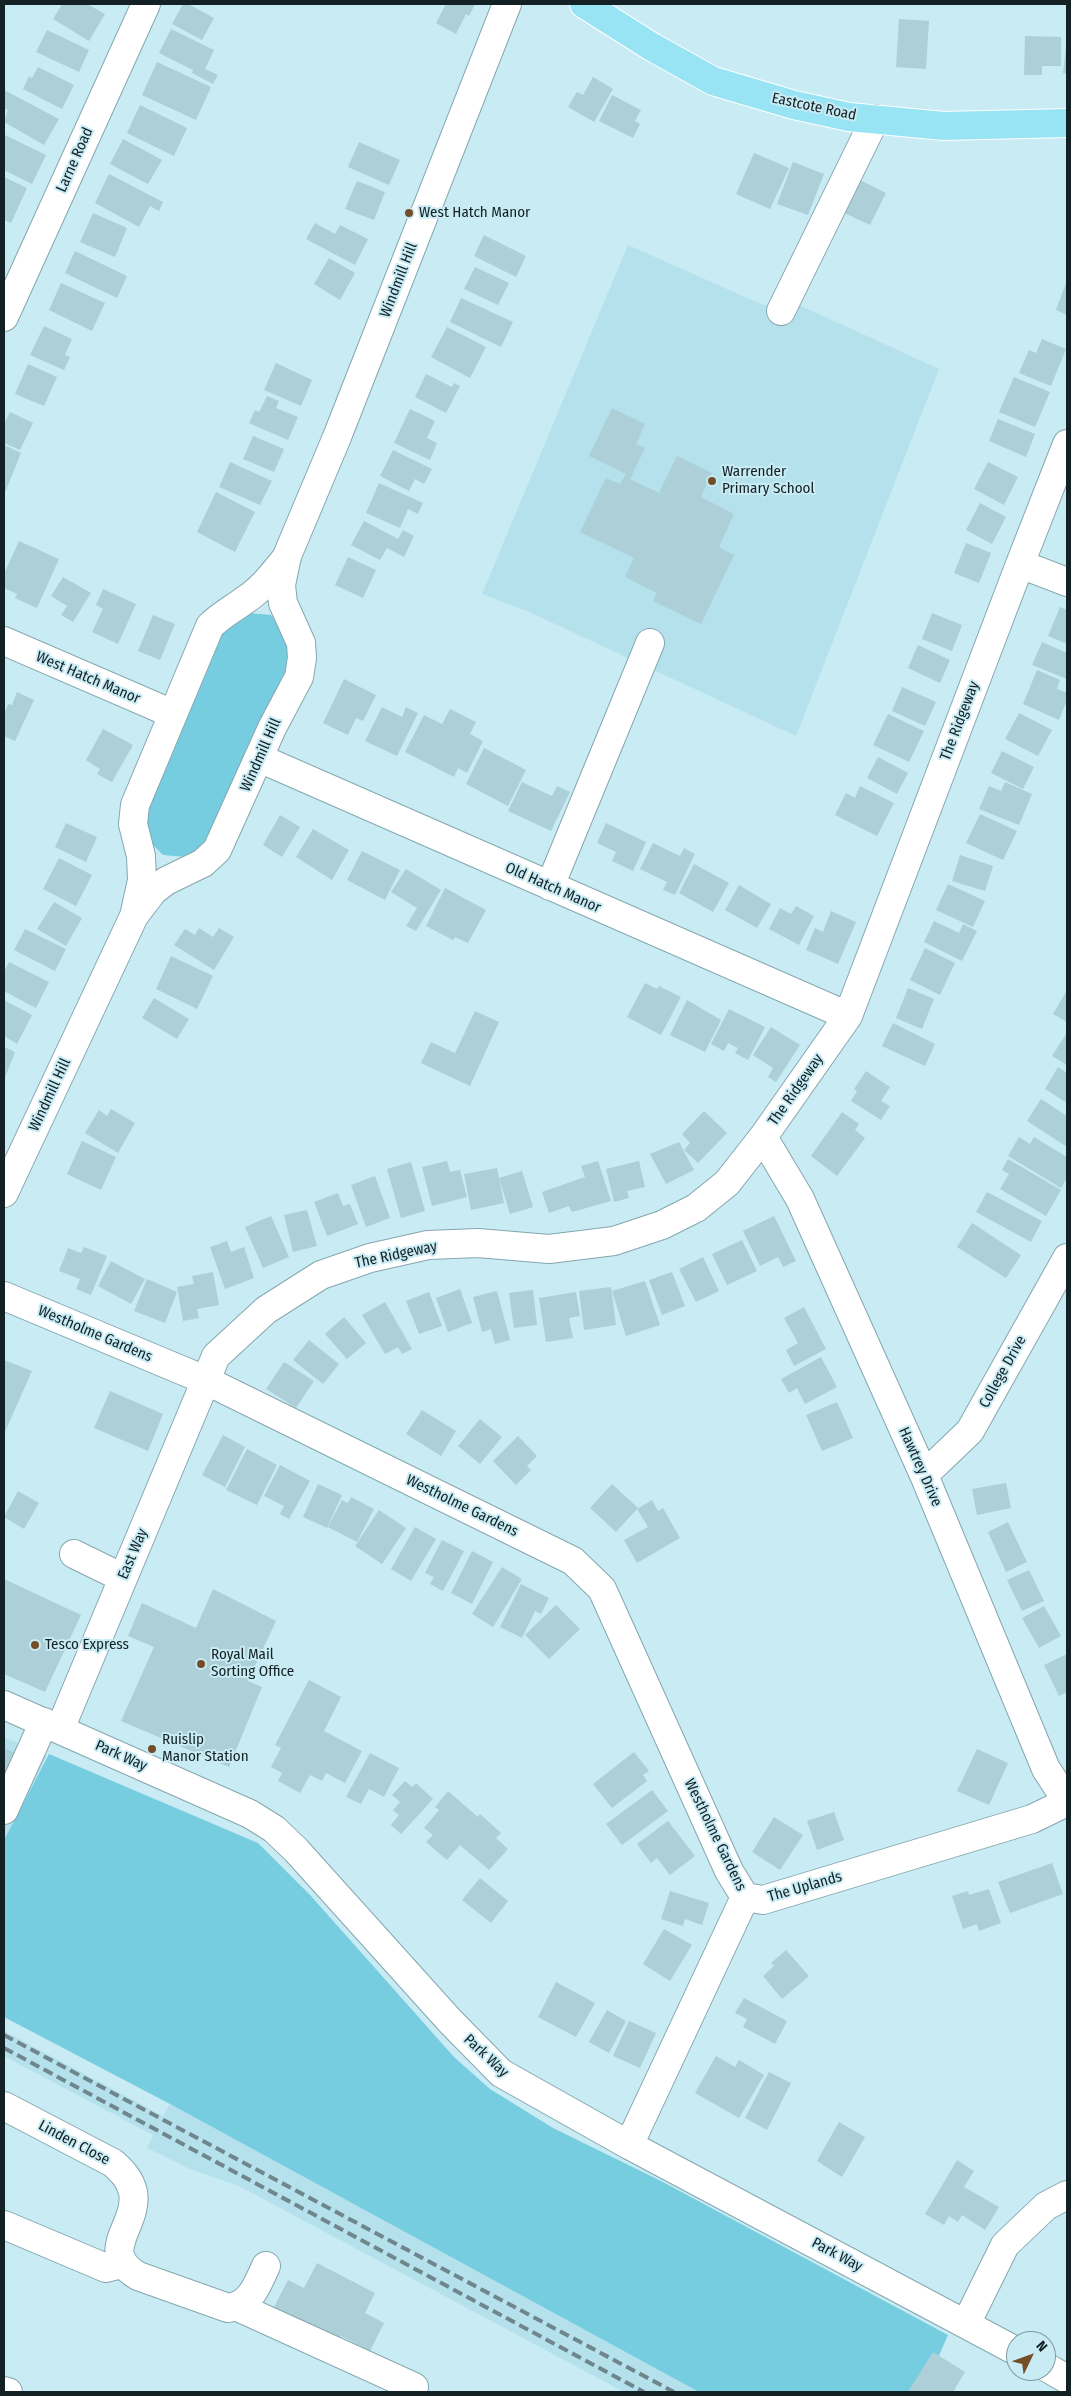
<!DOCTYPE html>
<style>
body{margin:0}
#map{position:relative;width:1071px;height:2396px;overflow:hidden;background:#c8ebf4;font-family:"Fira Sans Condensed",sans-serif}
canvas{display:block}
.frame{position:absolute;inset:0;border:5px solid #142124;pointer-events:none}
.north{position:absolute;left:1006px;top:2331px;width:50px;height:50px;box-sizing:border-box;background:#c8ebf4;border:1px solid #809aa1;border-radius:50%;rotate:48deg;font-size:14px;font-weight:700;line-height:20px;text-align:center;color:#142124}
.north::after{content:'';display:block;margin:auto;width:18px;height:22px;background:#734e29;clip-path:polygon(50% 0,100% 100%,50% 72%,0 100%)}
</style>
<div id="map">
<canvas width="1071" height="2396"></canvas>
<div class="frame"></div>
<div class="north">N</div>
</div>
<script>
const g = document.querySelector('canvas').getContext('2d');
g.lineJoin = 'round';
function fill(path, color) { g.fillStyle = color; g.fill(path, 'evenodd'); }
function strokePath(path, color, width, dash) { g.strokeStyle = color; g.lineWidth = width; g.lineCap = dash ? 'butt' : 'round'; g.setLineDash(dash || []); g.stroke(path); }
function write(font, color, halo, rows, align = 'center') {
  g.font = font + ' "Fira Sans Condensed",sans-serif'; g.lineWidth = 4; g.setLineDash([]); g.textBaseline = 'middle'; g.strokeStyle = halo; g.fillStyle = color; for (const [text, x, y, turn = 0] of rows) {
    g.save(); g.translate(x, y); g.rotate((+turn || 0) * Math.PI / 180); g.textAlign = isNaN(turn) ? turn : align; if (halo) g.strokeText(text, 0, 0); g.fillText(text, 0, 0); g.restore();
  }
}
fill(new Path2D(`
 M628,245L763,305H799L939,369L796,736L527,611L482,594Z
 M4,1737L47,1756L4,1840Z
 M4,2031L163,2116L170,2104L699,2392H624L239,2186L190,2169L147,2148L153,2135L4,2056Z`), '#b5e1ec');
fill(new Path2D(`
 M248,613L271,615L287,633L293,656L210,845L187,857L163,855L147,839L141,811L215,640L230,623Z
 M49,1754L258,1843L311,1896L454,2057L490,2089L553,2128L661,2181L948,2335L923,2392H699L170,2104L4,2017V1840Z`), '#77cde0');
fill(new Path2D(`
 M62,4H87L105,14L89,41L53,19Z
 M183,4H188L214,18L202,40L172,24Z
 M446,4H475L469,16L466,14L456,34L436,23Z
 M899,19L929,21L926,69L896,67Z
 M171,29L214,50L205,69L218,75L213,84L192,73L193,70L159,53Z
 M47,30L89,50L79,72L36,52Z
 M1025,36L1061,37V66H1042V75H1024Z
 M1066,47H1067V74L1063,73Z
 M157,62L211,87L196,120L142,95Z
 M38,67L74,85L62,109L23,89L29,76L32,78Z
 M593,77L613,89L594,122L568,107L577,92L583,95Z
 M4,90L59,119L44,145L4,122L8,110L4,108Z
 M612,95L641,110L635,121L640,124L633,138L599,121Z
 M140,105L187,128L174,156L127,133Z
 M5,135L46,155L32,184L4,170Z
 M123,139L162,160L148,184L110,164Z
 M359,142L400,160L389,185L348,167Z
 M754,153L789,168L770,209L736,194Z
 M793,162L824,174L808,215L777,204Z
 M109,174L163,202L159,211L150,206L139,227L95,203Z
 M4,177L27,188L11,223L4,220Z
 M858,179L886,193L870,225L842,212Z
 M357,181L385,192L374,220L345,209Z
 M93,213L127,228L115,257L80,242Z
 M315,223L335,234L340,225L368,239L355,265L306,239Z
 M484,235L526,256L516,277L474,256Z
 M75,251L127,276L117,298L65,273Z
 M329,258L355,273L340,300L314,284Z
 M475,267L509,283L498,305L464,289Z
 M1067,280V315L1056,310Z
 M61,283L105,303L92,331L49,310Z
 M461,298L513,322L501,347L450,322Z
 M44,326L72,339L65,355L70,357L64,370L30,355Z
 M447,327L486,347L470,378L431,357Z
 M1042,339L1066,349L1051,386L1019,373L1029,350L1036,353Z
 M276,363L312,380L301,406L264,390Z
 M28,364L57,377L44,406L15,394Z
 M426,374L452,387L454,383L460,386L446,413L415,397Z
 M1014,377L1050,392L1035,427L999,412Z
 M267,396L279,401L276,408L298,417L288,440L249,423L255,410L259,412Z
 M612,408L645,424L636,444L645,448L630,479L659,493L677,456L712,473L701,497L734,514L719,547L734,555L701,624L653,601L657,593L625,577L634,558L580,532L606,478L620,484L626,474L589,456Z
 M410,409L435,421L427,438L437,443L430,460L394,443Z
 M10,412L33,423L20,450L4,443V424Z
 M998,419L1035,434L1026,457L989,441Z
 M253,436L284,449L274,472L243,459Z
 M4,445L21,453L4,495Z
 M393,450L432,469L424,484L415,479L409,491L380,476Z
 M230,462L272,481L260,505L219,487Z
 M988,462L1018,477L1004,505L974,489Z
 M379,483L423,503L418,514L408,509L400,528L366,513Z
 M216,492L255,512L235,552L197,532Z
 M980,503L1006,517L992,544L966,530Z
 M364,521L398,539L403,530L414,536L404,557L387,548L380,560L351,545Z
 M19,541L59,559L37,608L15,598L17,594L4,588V574Z
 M966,543L991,553L979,583L954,573Z
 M348,557L376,570L363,598L335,585Z
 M63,577L91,593L73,622L61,615L67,606L51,596Z
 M103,589L136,604L118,644L92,632L103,609L96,605Z
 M1060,607L1067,610V644L1048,636Z
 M932,613L962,625L952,651L922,639Z
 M153,615L175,624L160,660L138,651Z
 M1042,642L1067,653V679L1032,665Z
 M918,645L950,660L940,683L908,668Z
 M1037,670L1060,680L1057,689L1067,693V700L1059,720L1023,704Z
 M344,679L376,695L363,721L356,718L348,735L323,723Z
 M902,687L936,702L925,726L892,711Z
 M17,692L34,700L15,741L4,736V714L8,704L12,705Z
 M382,707L402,717L406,707L418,713L397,756L365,741Z
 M450,709L476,722L470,734L483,741L467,773L458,768L454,777L405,752L424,715L442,724Z
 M1019,713L1052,730L1038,756L1005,739Z
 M888,714L924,731L909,762L873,745Z
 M103,729L133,745L112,782L97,774L100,769L86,760Z
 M484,748L526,770L508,806L466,784Z
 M1002,751L1034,767L1023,789L991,773Z
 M878,757L908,773L897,794L867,778Z
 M522,782L552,796L557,786L570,792L551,831L508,811Z
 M1005,782L1032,794L1019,825L979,809L989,786L1001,791Z
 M860,786L894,803L877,836L835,815L846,793L855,798Z
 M980,814L1017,831L1003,860L966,843Z
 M280,815L300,827L282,857L263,845Z
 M66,823L97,837L86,862L55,847Z
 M606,823L646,842L633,871L612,861L616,852L597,843Z
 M313,829L349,850L332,880L296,857Z
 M653,843L680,856L684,848L695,854L675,895L663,890L667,882L640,869Z
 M362,851L400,870L385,900L347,880Z
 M960,855L993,866L985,891L952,881Z
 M59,858L92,875L76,906L43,889Z
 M694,864L729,883L713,912L679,893Z
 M406,869L441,890L416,931L406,926L417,908L391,892Z
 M948,884L985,901L973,927L936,910Z
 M739,885L771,904L757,928L725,910Z
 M445,888L486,910L468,943L455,937L453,940L426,926Z
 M54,902L82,918L66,946L37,929Z
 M796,906L814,916L799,945L769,929L780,908L791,914Z
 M831,911L856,922L838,964L806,950L815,928L823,932Z
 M934,921L959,933L963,924L977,931L962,961L924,942Z
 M199,928L213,937L219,928L234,937L214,970L174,945L185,929L195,935Z
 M25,929L66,949L55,971L14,950Z
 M925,948L955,963L940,995L910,980Z
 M171,956L213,976L197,1009L156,989Z
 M9,962L49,982L36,1008L4,991V972Z
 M645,983L657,989L659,986L681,997L661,1035L627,1017Z
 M908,988L934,999L922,1029L896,1018Z
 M1067,990V1022L1053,1014Z
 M154,998L189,1019L177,1039L142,1018Z
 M4,1000L32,1015L17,1044L4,1036Z
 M687,1000L721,1020L705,1052L670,1035Z
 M729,1009L765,1027L748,1060L735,1053L738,1048L728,1043L724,1051L711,1044Z
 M475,1011L499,1022L470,1086L421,1063L431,1042L455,1053Z
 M893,1023L935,1044L925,1066L882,1046Z
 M771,1027L800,1045L776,1082L768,1077L773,1068L753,1055Z
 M1066,1034L1067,1035V1065L1052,1056Z
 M4,1047L15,1052L4,1080Z
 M1058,1067L1067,1073V1103L1045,1089Z
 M866,1071L890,1087L881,1101L890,1106L881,1120L851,1101L857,1091L854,1089Z
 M1041,1099L1067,1116V1147L1027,1121Z
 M111,1109L135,1123L118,1153L85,1133L99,1110L107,1116Z
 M704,1111L727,1133L698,1163L684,1150L690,1143L682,1134Z
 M842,1112L859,1124L855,1130L865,1138L837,1176L811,1156Z
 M1019,1137L1030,1144L1034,1137L1067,1157V1178L1061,1188L1008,1156Z
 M82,1141L116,1157L101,1190L67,1174Z
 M679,1142L694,1170L666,1184L650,1154Z
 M1008,1159L1061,1190L1046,1216L1000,1189L1009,1174L1002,1170Z
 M447,1161L450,1172L460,1170L467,1197L432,1206L422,1167Z
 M598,1161L611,1201L572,1212L569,1206L549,1213L542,1192L585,1177L581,1166Z
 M639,1161L645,1187L627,1191L629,1198L614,1202L606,1169Z
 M411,1162L425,1211L401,1218L387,1169Z
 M497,1168L504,1203L471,1210L464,1174Z
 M522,1171L533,1207L510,1214L499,1178Z
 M375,1176L390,1218L366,1227L351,1185Z
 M987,1192L1042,1221L1031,1242L976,1212Z
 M338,1193L343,1206L350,1204L358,1224L327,1236L314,1202Z
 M307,1210L317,1246L293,1252L284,1215Z
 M271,1216L289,1257L263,1268L245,1227Z
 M774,1216L796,1261L783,1267L778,1257L760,1266L743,1231Z
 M972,1223L1021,1255L1006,1278L957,1247Z
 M742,1240L757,1271L727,1285L712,1254Z
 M227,1241L231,1252L244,1247L254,1278L225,1289L210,1247Z
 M84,1247L107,1256L91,1295L76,1289L80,1279L59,1271L68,1248L81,1253Z
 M703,1257L719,1291L696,1302L679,1269Z
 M111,1261L145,1279L131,1304L98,1286Z
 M213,1272L219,1305L197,1309L199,1318L183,1321L177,1287L194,1284L192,1276Z
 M672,1272L685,1306L662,1315L649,1280Z
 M147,1279L177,1292L165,1323L134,1311Z
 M645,1281L660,1325L626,1336L612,1291Z
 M611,1287L616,1325L584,1330L579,1291Z
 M460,1289L472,1323L448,1332L436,1298Z
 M533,1290L537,1325L514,1328L509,1293Z
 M497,1291L510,1340L495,1344L491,1329L482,1332L473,1297Z
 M429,1292L442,1326L419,1334L406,1301Z
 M576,1292L580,1316L569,1318L573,1338L546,1342L539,1298Z
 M385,1302L412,1349L402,1354L398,1347L385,1354L362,1315Z
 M804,1307L826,1349L794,1366L786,1350L798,1343L784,1318Z
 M344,1317L366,1343L347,1359L325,1334Z
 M309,1340L339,1364L323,1384L293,1360Z
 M821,1357L837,1387L805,1404L797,1388L789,1393L781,1379Z
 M4,1360L32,1371L4,1434Z
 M284,1362L314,1381L296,1408L266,1389Z
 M110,1391L163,1414L148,1451L94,1428Z
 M837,1402L853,1438L822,1451L806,1415Z
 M422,1410L456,1431L441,1456L406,1434Z
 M480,1419L502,1437L480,1464L458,1446Z
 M223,1435L245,1447L225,1487L202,1475Z
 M518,1436L537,1456L527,1466L531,1470L516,1485L493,1461Z
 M247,1449L277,1465L257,1505L226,1490Z
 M280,1465L310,1481L289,1519L280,1514L284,1506L264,1496Z
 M1006,1483L1011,1508L977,1515L972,1489Z
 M318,1484L342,1495L327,1528L303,1517Z
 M612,1484L638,1508L616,1532L590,1508Z
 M18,1491L39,1503L24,1529L4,1517Z
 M351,1497L374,1509L357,1542L328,1527L342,1500L348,1503Z
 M652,1500L658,1511L663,1508L680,1538L637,1563L624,1540L648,1527L637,1509Z
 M379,1510L406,1528L382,1564L355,1546Z
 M1008,1522L1027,1562L1006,1572L988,1532Z
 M415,1527L436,1539L411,1581L391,1569Z
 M442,1540L464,1551L443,1591L430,1584L434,1577L425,1573Z
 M472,1551L493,1562L472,1604L451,1593Z
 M502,1567L522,1579L493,1627L472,1614Z
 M1029,1570L1044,1601L1022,1611L1007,1580Z
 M4,1579L81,1615L45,1692L4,1674Z
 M521,1584L549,1598L541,1614L535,1611L522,1638L500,1627Z
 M213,1589L276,1621L248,1681L262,1687L229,1767L121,1721L154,1647L128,1636L142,1603L196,1628Z
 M556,1605L580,1629L549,1659L525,1635Z
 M1044,1606L1061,1636L1039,1648L1022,1618Z
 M1067,1654V1692L1059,1696L1044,1665Z
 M309,1680L341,1697L324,1731L362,1751L345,1783L326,1773L322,1781L310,1775L300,1793L278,1781L282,1773L271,1767L281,1748L275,1745Z
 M4,1748L18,1754L4,1793Z
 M977,1749L1008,1763L989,1805L957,1791Z
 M634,1752L649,1771L643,1775L647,1781L612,1808L593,1784Z
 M370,1753L399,1768L384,1797L369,1789L361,1804L346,1797Z
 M405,1781L412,1787L416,1783L433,1799L401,1834L391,1825L399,1815L393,1810L400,1802L392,1795Z
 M652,1790L668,1811L622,1845L606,1824Z
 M448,1791L478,1817L480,1814L501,1833L496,1838L508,1849L489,1870L460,1845L447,1860L426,1842L433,1835L424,1828L439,1810L435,1807Z
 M834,1812L844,1840L817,1850L807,1821Z
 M774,1817L803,1835L780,1870L752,1852Z
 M668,1821L695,1856L670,1875L657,1858L651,1863L637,1844Z
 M1052,1863L1063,1894L1010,1913L998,1882Z
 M480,1878L508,1901L491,1923L462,1900Z
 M989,1889L1001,1923L979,1931L977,1924L963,1929L952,1896L968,1891L969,1895Z
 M670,1891L709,1903L702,1925L685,1919L683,1926L661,1919Z
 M664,1929L692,1945L670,1981L643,1964Z
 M786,1950L809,1976L782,1999L763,1976L774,1966L771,1963Z
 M556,1982L595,2003L576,2037L538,2017Z
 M744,1998L787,2021L775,2044L743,2027L747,2019L735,2013Z
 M607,2010L626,2021L609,2053L589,2042Z
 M629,2021L656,2033L640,2068L613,2056Z
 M716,2056L735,2067L739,2060L764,2075L739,2118L695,2093Z
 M769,2072L791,2083L767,2130L745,2118Z
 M839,2122L865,2137L842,2177L817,2161Z
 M957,2160L974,2171L964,2187L999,2207L985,2230L962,2215L958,2222L949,2216L944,2225L925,2214Z
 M317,2263L375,2293L365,2313L384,2323L370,2351L341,2336L336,2345L306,2323L274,2307L288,2280L304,2288Z
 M933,2352L965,2372L953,2392H908Z`), '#accfd8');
const minor = new Path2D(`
 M781,311L875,119
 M4,317L146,4
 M1020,564L1067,582
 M4,641L173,714
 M259,758L848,1016
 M550,886L650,643
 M135,912L142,880L141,856L133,824L135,805L210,626C221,615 233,609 245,600C262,589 274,573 287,557
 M763,1137L800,1199L924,1475L1046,1769L1067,1801
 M4,1193L134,916L153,891L166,881L203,863L217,850L272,728L299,677L302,658L301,643L283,603L281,585L287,556L337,437L507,4
 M4,1296L205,1380L573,1561L602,1589L729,1871L745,1897
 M924,1475L970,1431L1067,1258
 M74,1554L123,1578
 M4,1705L250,1814L274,1829L296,1850L450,2021L501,2073L629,2145L1016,2351
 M60,1729L216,1356L266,1310L321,1275L370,1258L428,1245L478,1243L549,1249L614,1241L662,1225L696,1208L727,1183L763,1137L848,1016L1020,564L1067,444
 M4,1810L44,1722
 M745,1897L763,1900L1032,1819L1067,1802
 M4,2106L113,2163C122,2171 130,2179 133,2192C139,2226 96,2251 138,2276L228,2308C251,2305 257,2285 266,2266
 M629,2145L745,1897
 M4,2225L106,2268L122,2264
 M238,2307L414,2387
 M966,2324L1005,2245L1046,2206L1067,2195
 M1046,2367L1067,2379
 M4,2391L8,2392`);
const major = new Path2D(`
 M584,4L652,47L713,81L794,105L849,117L944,126L1067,123`);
strokePath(minor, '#85a7af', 30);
strokePath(major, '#fff', 30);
strokePath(minor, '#fff', 28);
strokePath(major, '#99e4f4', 28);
strokePath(new Path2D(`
 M4,2035L674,2392
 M4,2048L644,2392`), '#6e868c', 4, [10, 5]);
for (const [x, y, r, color] of [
 [409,213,5,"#734e29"],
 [712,481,5,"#734e29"],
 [35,1645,5,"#734e29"],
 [201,1664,5,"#734e29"],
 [152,1749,5,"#734e29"]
]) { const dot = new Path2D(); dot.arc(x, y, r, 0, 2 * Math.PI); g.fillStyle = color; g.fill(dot); strokePath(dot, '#c8ebf4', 2); }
write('15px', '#142124', '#c8ebf4', [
 ["Eastcote Road",814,107,12],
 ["Larne Road",75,160,-66],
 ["Windmill Hill",399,280,-69],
 ["West Hatch Manor",88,678,23],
 ["The Ridgeway",960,721,-69],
 ["Windmill Hill",261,755,-66],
 ["Old Hatch Manor",553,888,24],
 ["The Ridgeway",796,1090,-55],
 ["Windmill Hill",50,1095,-65],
 ["The Ridgeway",396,1255,-12],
 ["Westholme Gardens",95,1334,23],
 ["College Drive",1003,1372,-61],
 ["Hawtrey Drive",920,1467,66],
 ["Westholme Gardens",462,1506,26],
 ["East Way",133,1554,-67],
 ["Park Way",121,1756,24],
 ["Westholme Gardens",715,1835,64],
 ["The Uplands",805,1887,-16],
 ["Park Way",486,2056,43],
 ["Linden Close",74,2143,28],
 ["Park Way",837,2255,28]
]);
write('15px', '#142124', '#c8ebf4', [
 ["West Hatch Manor",419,213],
 ["Warrender",722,472],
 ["Primary School",722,489],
 ["Tesco Express",45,1645],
 ["Royal Mail",211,1655],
 ["Sorting Office",211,1672],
 ["Ruislip",162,1740],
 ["Manor Station",162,1757]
], 'left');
</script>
